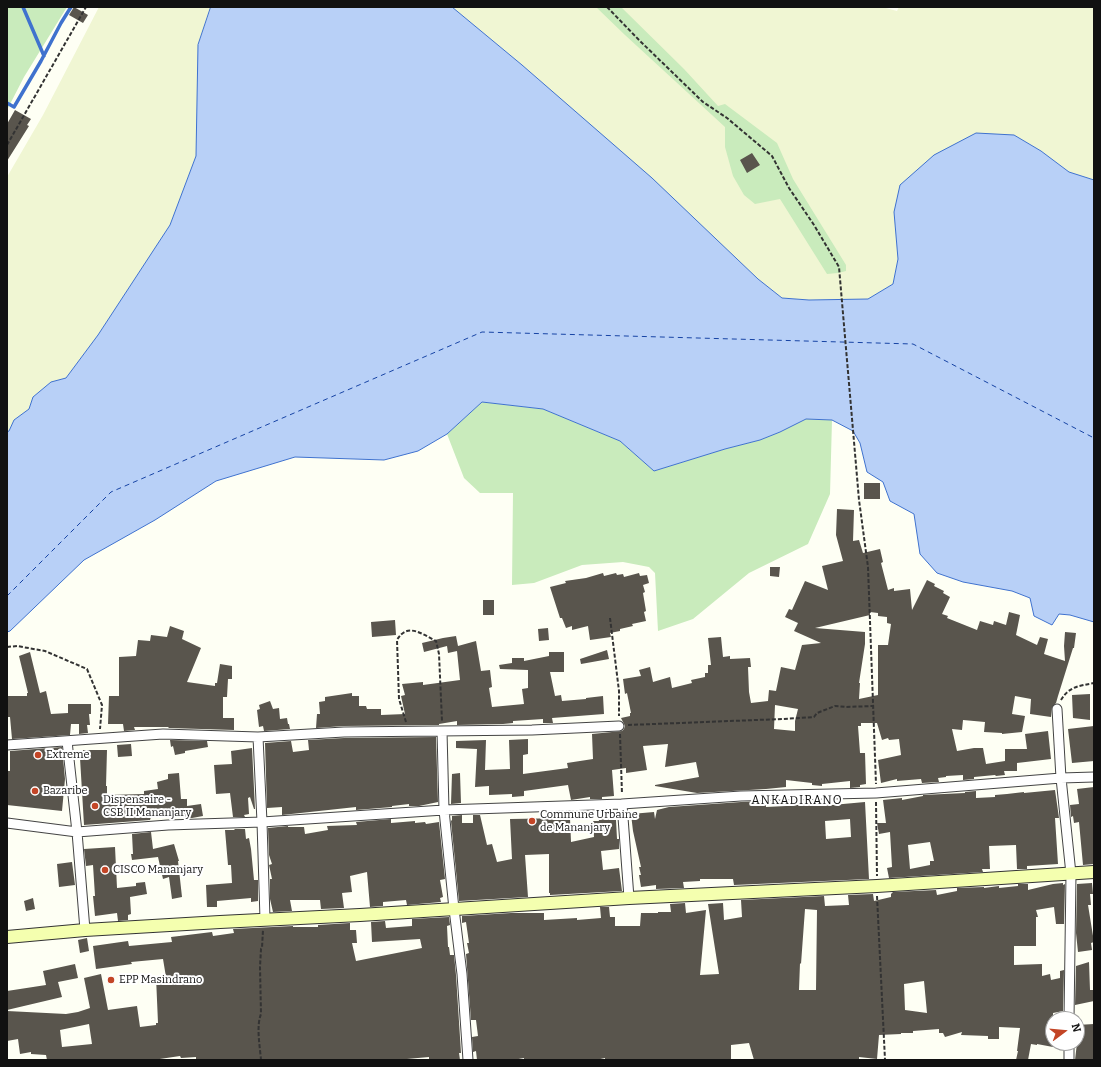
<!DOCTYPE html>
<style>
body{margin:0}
#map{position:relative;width:1101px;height:1067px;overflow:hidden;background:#fefff4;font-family:Bitter,serif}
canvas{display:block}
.frame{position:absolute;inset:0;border:8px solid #111;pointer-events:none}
.north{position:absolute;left:1045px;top:1011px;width:40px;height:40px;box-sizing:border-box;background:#fff;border:1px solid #a0a0a0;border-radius:50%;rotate:74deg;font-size:11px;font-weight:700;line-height:16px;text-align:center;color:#111}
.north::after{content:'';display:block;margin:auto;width:14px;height:18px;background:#c34526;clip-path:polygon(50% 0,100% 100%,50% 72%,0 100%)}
</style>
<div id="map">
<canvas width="1101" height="1067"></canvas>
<div class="frame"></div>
<div class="north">N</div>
</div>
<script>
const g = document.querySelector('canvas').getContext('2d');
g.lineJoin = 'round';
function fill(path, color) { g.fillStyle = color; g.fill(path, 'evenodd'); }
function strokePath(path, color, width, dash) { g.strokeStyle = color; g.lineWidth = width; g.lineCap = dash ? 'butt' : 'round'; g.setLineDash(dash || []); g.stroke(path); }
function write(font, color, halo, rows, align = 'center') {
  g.font = font + ' Bitter,serif'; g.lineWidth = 4; g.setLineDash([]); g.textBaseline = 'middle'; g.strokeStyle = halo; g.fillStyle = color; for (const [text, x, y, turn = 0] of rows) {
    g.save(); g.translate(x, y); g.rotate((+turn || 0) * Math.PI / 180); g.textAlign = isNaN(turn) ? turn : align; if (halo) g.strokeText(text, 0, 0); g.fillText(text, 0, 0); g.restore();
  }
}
fill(new Path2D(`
 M99,7H211L198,45L196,156L170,225L98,335L66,378L51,382L33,397L29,409L14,420L9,431L7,432V177L43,115Z
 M452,7H882L897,11L899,7H1094V180L1069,172L1041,151L1014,135L894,212L898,259L893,284L868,299L809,300L782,298L758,279L522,65Z`), '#f0f6d3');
fill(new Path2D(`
 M7,7H67L24,77L7,110Z
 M596,7H621L684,69L718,106L725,104L777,143L793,179L846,265V271L838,273L827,274L780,199L755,204L744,195L733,176L725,147V127L625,35Z
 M482,402L543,409L620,441L654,471L725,449L760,440L780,432L806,419L832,420L830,494L808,544L749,573L693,619L658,631L655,573L649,567L623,562L582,565L534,583L512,585L513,493H480L464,478L447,434Z`), '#c9ebbc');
const water = new Path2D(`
 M211,7H452L522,65L652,178L758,279L782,298L809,300L868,299L893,284L898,259L894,212L900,185L934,155L976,133L1014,135L1041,151L1069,172L1094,180V622L1070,615L1059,614L1052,625L1034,616L1030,598L1012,591L963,582L937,573L920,554L914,514L890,501L883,482L867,472L860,443L853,431L832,420L806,419L780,432L760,440L725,449L654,471L620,441L543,409L482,402L447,434L418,451L384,460L295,457L216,481L155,520L84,560L10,631L7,632V432L9,431L14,420L29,409L33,397L51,382L66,378L98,335L170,225L196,156L198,45Z`);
fill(water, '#b8d0f7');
strokePath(water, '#3f72ce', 1);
strokePath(new Path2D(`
 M23,7L44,56
 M7,103L14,107L41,61L61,23L71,7`), '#3f72ce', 3.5);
strokePath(new Path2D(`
 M7,596L111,492L482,332L913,344L1094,438`), '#1744a5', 1, [5, 4]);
fill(new Path2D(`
 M74,7L88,15L83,23L69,15Z
 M15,110L31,119L27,125L29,126L7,161V124Z
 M752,153L760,165L747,173L740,160Z
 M864,483H880V499H864Z
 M837,509L854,510L853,541L859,540L863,553L880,549L883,562L881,563L888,590L894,588V591L910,589L912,610L927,580L935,584L934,586L944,591L943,593L950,597L942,614L948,616L947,618L977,630L980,621L993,625L994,621L1006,625L1009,612L1020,615L1016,635L1037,645L1040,637L1048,639L1044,654L1065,661L1064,646L1065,632L1076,633L1074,648H1073L1058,696L1056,703L1052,707L1051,717L1030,714L1031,699L1015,696L1012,714L1025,716L1022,732L1002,734V733L984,732L985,722L963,720L962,730L952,729L957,751L974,748H983L986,764L1005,761V749H1027L1025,734L1048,731L1051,759L1017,763V771H1004L1005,775L996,776L995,775L974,777V779L963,780V775L946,776V777L938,778L939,782L922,783L921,779L897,781V779L881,783L878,760L901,755L899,739L889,740L888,738L882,740L877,723H861V726H858L860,753H865L866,784L860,785V787L850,788V781L822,784V786L812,785V783L786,780V787L766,789L697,793L655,786V785L699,777L696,762L665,767L668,744L643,746L647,770L626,773V768L612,770L614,796L602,797V799H590V797L571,800L568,785L524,791V796L512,797V794L489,795V786L475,787L477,749L456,748V741L486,740L485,770L510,769L509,740L528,739V754L523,755V774L568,768L567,763L593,759L592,734L622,731L624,729L625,726L621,718L630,716V713H631L627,693L625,694L623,679L641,676L639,670L650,667L653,682L670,677L672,688L692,683L691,680L705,677V673H708V665H711L708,638L721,637L723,657L730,656V659L750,658L751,667H748L749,692L751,703L768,701L769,690L776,691L781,667L795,670L802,645L821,643L794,631L798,623L785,617L789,609L792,610L805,581L828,590L822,566L843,561L836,535ZM870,612L878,613V616L887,617V623L891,624L888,645H878V695L859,699L860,683H859L865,644V632L815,628L870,615ZM775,705L798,709L795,721V731L774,729Z
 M770,567H780L779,577L770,576Z
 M603,573L604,576L616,573L617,575L623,574L624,577L639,573L640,576L647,575L649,583L643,585L645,592L643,593L646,611L644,612L646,621L632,624L633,626L620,629V631L610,633L611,637L590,640L588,626L572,630V626L566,628L562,618H560L550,587L566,583L565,581L586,578Z
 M483,600H494V615H483Z
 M395,620L396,635L372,637L371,622Z
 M170,626L184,631L182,639L201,648L187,682L215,686V683H217L220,664L232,666V679H228L227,697H223V718H234V730L169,728L168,727H134L135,730L124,731L123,724H108L109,696H119V657L136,656L138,640L150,641L151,635L167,637Z
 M548,628L549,640L539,641L538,629Z
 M456,636L458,646L476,641L481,671L490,670L492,687L489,688L492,707L524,704L522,689L528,688V670L500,669L499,665L512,663V658H524V661L549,656V652H564V672H550L555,696L561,695L562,701L586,699V698L603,696L604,714L552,718L553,723H543V719L513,721V723L503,724L457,725V721L439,724V725L344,726L316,728L317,714H320L319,702L325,701V697L352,693V696H359V706H366L367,709H381V715L405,714L401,696L405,695L402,684L423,682V685L460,680L457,651L448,653L447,646L424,652L422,643L443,638Z
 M607,650L609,659L581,664L580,659Z
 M30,652L40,693L46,691L51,714L68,713V704H91V714H89L90,725H87L88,733L79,734V724H71L70,735L12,739L10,717H7V696H27V693H28L19,656Z
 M1090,694V720L1073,718L1072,695Z
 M270,701L273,709L279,708L280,719L287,718L288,724H289L290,729L264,731L263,726L259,727L257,710L260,709L259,705Z
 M1094,726V761L1072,763L1068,729Z
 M436,737L438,802L419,806H409V804L392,806V807L356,810V807L282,815V807L267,808L265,743L291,741L293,752L309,750L308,740L344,738Z
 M170,740L207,741L208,747L185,751V753L175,755L173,746L171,747Z
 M131,744L132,756L118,757L117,745Z
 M62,747L65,779L62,811L7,805V771H10V751Z
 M252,748L255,809H254L250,797L248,798L249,814L244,815L245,817H233L230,793L216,794L214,765L232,764L231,751Z
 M83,750H107L106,786H107V795L144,794V791L158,789L157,782L168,779V774L179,773L181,799H187V806L201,804L203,816L192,818L172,817V816L151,817L150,820L84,825L80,758H82Z
 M460,773L461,803L451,804L452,774Z
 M1094,787V864L1083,865L1079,822L1074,823L1073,816L1071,817L1070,805L1079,804L1077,789Z
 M1055,790L1059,818H1055L1058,864L1027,866V869H1017L1016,845L989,846L990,869H982L983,872L889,878L887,868L892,867L890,832L879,834L877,823H886L883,800L902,798V800L923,796V795L965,793V792L976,791V798L995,797V795L1007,794L1024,792V793ZM930,842L934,861H930V865L910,869L908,845Z
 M766,801V807L786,806V805H812V804L821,805V806L865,802L869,879L734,885L733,879H700V881L683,882L684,888L656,889V885L641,887L639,875H641L639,867H641L633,831L631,814L654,812L655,819L657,810L669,807L741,802ZM850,819L851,837L826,839L825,821Z
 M597,811H606L609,820H616L617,839H619V849L601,851L603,870L619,868L622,891L550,895V893H549V854L525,855L528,897L459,901L451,821L452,820V816L462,815V823H473V815H480L487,845L492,844L497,862L512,859L510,819L570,818L571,842L594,837L593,821H599Z
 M391,819V823L415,821V823L425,822L426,824L439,822L445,879L440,880L443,897L440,898L441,902L407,905L406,900L383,902V906L370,907L367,872L350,876L352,892L342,893L344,908L321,909L320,900H290L292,911L273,912L270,899V879H272L269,865L272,864L269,855L268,828L288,826V827H304L305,834L328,830L327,826L357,825L356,822Z
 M234,829H245L246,839L249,838L251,849L254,880H258V901L251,902V898L217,901V907H207L206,885L232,883L231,865H228L225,830H235Z
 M151,832L153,849L174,844L179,861H178L182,897L172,899L169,877L163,879L158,857L132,860L131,854H133L132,834Z
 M115,847L117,888L136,886V883L145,882L147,894L130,897L131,914L128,915V920L118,921L117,913L95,916L93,896H95L93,865L86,866L84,849Z
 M72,862L75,885L59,887L57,864Z
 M1063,883V885L1065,884L1064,924H1056L1054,907L1036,910L1038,917H1036V946H1014V965L1042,964V976L1050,974L1051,980L1060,978V971L1064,970L1063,1011L1053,1013V1047L1037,1044V1045L1031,1044L1028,1060H1016L1018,1051H1017L1020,1028L999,1027V1039H988V1036L961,1035L962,1032L945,1037L943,1033H939V1029L913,1031V1033H901V1034L879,1035L877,1059L859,1057V1060H754L749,1043L731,1045V1060H605V1058L596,1060H563V1059L554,1060H524V1058L513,1060H477L476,1051L473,1052L472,1037L478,1036L476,1020H471L466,954L469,953L467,943H469L466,922L462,923V916L511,913H544V920L577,918V920L601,918L600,907H609L610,917H615V926H640L641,913H658V912H671L670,904L685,903L686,913L706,910L700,975L719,974L708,904L723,903L724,920L742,917L741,900L824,896L825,906L849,905L848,895L873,894L874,901L891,897V894L893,892L936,890L937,895L957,891V888L984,887V888L999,886V888L1018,886V884H1028V890L1053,884ZM805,909L817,910L816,990H799L800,963L801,964ZM924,981L927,1013L905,1010L904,984Z
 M1092,883L1093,894H1090L1091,905H1088L1094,942L1091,943L1092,950L1078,952L1076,933L1077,884Z
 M33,898L35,909L26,911L24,901Z
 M449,917L450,925L447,926L448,947H449L450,955H454L456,975L461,1053H459L460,1060H429V1057L407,1059L408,1060H378V1059L363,1060H196V1057L181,1058L180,1056L153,1060H47L46,1055L31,1054V1052L20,1054L18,1039L7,1041V1011L66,1014L78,1012L90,1008L84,978L101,974L108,1010L137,1006L140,1027L156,1025V1023H158L156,977H166L163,959L131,962L132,964L96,969L93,946L128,941L129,946L172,942L171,937L212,932L213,936L234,933L233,929L293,926V927H318V925L350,923V930H356L357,943H352L356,961L422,948L420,939L372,942L371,922L385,921L386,928L412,926V919ZM89,1024L92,1044L62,1047L60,1030Z
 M87,938L89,951L80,953L78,940Z
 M1089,962L1090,990H1094V1001L1075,1005L1076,966Z
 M75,964L78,978L58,982L62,997L7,1010V991L46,985L43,971Z
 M1094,1024V1060H1075L1077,1043V1025Z`), '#59554d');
const street = new Path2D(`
 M1057,709L1061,778L1071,874L1069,1019
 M442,731L444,810L454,909L462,974L468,1060
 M258,737L262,822L265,919
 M67,741L77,832L85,930
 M7,745L163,734L258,737L344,732L532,730L619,726
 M622,804L629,898
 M7,823L77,832L168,825L262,822L444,810L622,804L741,796L876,793L1061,778L1094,777
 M1069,1060V1043`);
const secondary = new Path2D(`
 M7,937L85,930L220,922L360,915L629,898L877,886L1094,872`);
strokePath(street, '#444', 11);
strokePath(secondary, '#333', 14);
strokePath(new Path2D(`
 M607,7L640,41L703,102L727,118L772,156L789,188L814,225L839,267L859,500L868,567L876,784
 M7,145L86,7
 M610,618L619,691V716
 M7,647L17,646L45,651L87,669L102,705L100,729
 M1061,700C1069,686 1080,686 1094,683
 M406,722L399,699L397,640C407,622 422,634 436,641L439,654L442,721
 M628,725L782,719L814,717L817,713L835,706L846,707L873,706
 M620,734L622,794
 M876,802L877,876
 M877,896L885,1060
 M261,1060C260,1047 256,1026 261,1014L260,967L261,949L262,948L263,930`), '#333', 2, [4, 2]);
strokePath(street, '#fff', 9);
strokePath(secondary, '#f4ffaf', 12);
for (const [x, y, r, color] of [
 [38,755,4,"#c34526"],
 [35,791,4,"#c34526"],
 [95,806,4,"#c34526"],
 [532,821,4,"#c34526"],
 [105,870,4,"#c34526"],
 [111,980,4,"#c34526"]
]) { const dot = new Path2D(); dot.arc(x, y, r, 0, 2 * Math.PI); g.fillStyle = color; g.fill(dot); strokePath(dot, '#fff', 1.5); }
write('11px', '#111', '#fff', [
 ["Extreme",46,755],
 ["Bazaribe",43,791],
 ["Dispensaire -",103,800],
 ["CSB II Mananjary",103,813],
 ["Commune Urbaine",540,815],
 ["de Mananjary",540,828],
 ["CISCO Mananjary",113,870],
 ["EPP Masindrano",119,980]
], 'left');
g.letterSpacing = '1px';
write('12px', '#111', '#fff', [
 ["ANKADIRANO",797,801]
]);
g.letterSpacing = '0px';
</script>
